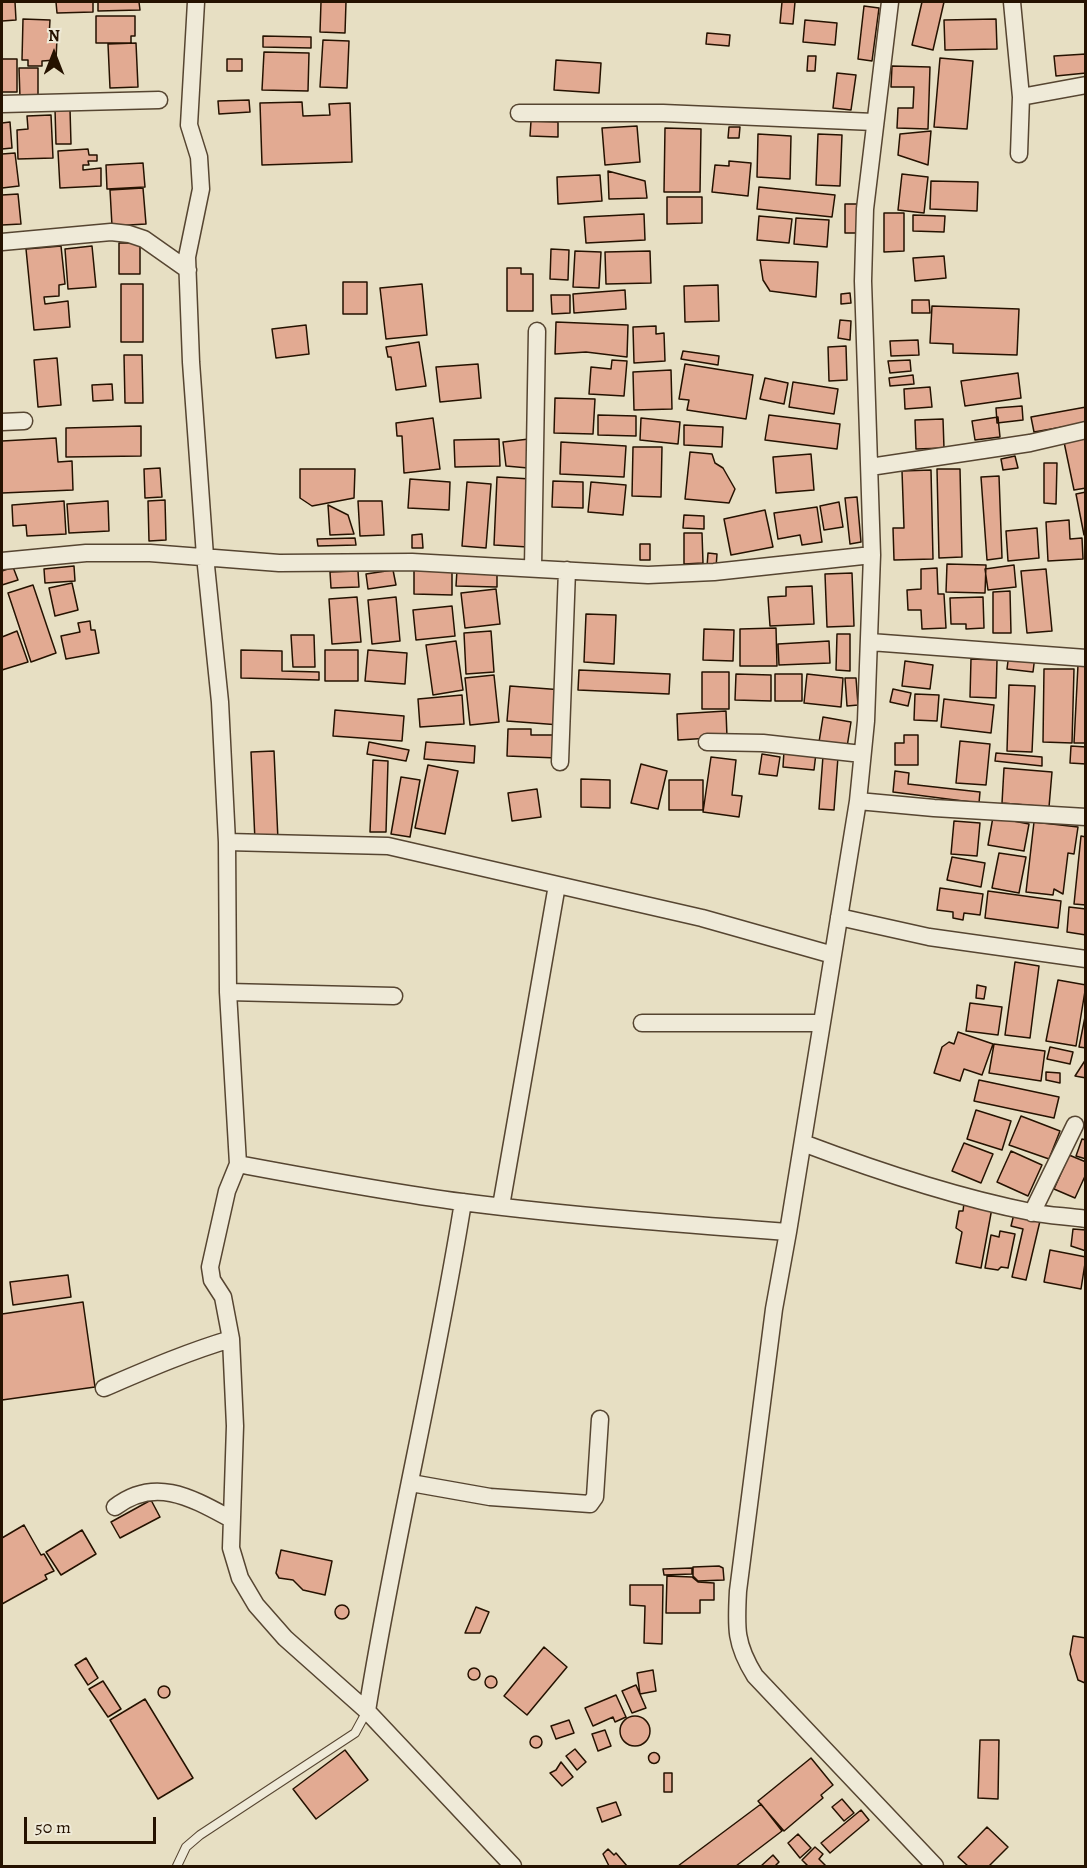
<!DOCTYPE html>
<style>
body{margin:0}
#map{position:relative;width:1087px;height:1868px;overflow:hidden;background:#e7dfc3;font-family:Alegreya,serif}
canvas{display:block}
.frame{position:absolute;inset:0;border:3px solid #251200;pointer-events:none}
.north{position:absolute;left:24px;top:24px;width:60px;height:60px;-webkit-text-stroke:4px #efead8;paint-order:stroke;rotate:0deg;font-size:16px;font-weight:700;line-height:24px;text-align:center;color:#251200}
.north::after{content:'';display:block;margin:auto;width:21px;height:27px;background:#251200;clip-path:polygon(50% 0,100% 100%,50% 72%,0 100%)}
.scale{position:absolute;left:24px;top:1817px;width:132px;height:27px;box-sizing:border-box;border:3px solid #251200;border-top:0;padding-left:8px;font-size:18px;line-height:21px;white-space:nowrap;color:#251200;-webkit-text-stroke:4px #efead8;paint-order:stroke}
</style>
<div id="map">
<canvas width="1087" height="1868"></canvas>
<div class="frame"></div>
<div class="north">N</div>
<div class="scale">50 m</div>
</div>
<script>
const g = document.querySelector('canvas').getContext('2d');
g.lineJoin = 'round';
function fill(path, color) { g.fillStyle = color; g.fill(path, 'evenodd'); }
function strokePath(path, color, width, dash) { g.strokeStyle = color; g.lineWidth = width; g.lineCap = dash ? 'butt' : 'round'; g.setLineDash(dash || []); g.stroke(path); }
const building = new Path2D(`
 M2,2H15L16,20L2,21Z
 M56,2H93V12L57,13Z
 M98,2H139L140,10L98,11Z
 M321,2H346L345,33L320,32Z
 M782,2H795L793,24L780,23Z
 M922,2H944L933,50L912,45Z
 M864,6L879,8L872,61L858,59Z
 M96,16H135V36H131V43H96Z
 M23,19L50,20L49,37L57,38L56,60L42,61V66H28V60H22Z
 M996,19L997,49L945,50L944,20Z
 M805,20L837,23L835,45L803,42Z
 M707,33L730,35L729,46L706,44Z
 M263,36L311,37V48L263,47Z
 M323,40L349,41L347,88L320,87Z
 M136,43L138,87L110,88L108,44Z
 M264,52L309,53L308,91L262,90Z
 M1086,54V73L1056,76L1054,56Z
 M808,56H816L815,71H807Z
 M940,58L973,61L967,129L934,127Z
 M2,59H17V92H2Z
 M227,59H242V71H227Z
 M556,60L601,63L599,93L554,90Z
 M892,66L930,67L928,129L897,128L898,108H913L914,87H891Z
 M19,68H38V97L20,98Z
 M837,73L856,75L851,110L833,108Z
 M249,100L250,112L219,114L218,101Z
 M302,102L303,116L330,115L329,104L350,103L352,162L262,165L260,103Z
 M55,109H70L71,144H56Z
 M51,115L53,158L18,159L17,130L28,129L27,116Z
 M531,121L558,122V137L530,136Z
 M10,122L12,148L2,149V123Z
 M637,126L640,162L605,165L602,128Z
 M729,127H740L739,138H728Z
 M665,128L701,129L700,192H664Z
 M931,131L928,165L898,155L900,134Z
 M758,134L791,136L790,179L757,177Z
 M818,134L842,135L840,186L816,185Z
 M88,149L89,155H97V161H88L89,165H83V170L101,168V186L60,188L58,151Z
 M15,153L19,186L2,188V154Z
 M729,161L751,163L748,196L712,192L715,165L729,166Z
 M143,163L145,187L107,189L106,165Z
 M608,171L645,181L647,198L609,199Z
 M902,174L928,177L924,213L898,210Z
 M600,175L602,201L558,204L557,177Z
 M931,181L978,182L977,211L930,209Z
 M759,187L835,195L832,217L757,209Z
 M143,188L146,224L112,226L110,190Z
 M18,194L21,224L2,225V195Z
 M667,197H702V223L667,224Z
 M845,204H858L857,233H845Z
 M884,213H904V251L884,252Z
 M644,214L645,240L586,243L584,217Z
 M913,215L945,216L944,232L913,231Z
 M759,216L792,219L789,243L757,240Z
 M796,218L829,220L827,247L794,244Z
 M119,243H140V274H119Z
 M61,246L65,284L59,285V296L44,297L45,304L68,301L70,327L34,330L26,249Z
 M92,246L96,287L68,289L65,249Z
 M551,249L569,250L568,280L550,279Z
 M575,251L601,252L599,288L573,287Z
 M650,251L651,283L606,284L605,252Z
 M944,256L946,278L915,281L913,258Z
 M760,260L818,262L816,297L770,291L763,280Z
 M507,268H521V274H533V311H507Z
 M343,282H367V314H343Z
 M121,284H143V342H121Z
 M422,284L427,335L386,339L380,288Z
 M718,285L719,321L685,322L684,286Z
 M625,290L626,309L574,313L573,294Z
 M850,293L851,303L841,304V294Z
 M551,295H570V313L552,314Z
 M912,300H929L930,313H912Z
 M932,306L1019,309L1017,355L953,353V344L930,343Z
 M840,320L851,321L850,340L838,338Z
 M556,322L628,325L627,357L586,352L555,354Z
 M306,325L309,354L276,358L272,329Z
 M656,326V334L664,333L665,361L634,363L633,327Z
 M918,340L919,355L891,356L890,341Z
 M419,342L426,386L396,390L391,357H388L386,347Z
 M846,346L847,380L829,381L828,347Z
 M683,351L719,356L718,365L681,359Z
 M124,355H142L143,403H125Z
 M57,358L61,405L38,407L34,360Z
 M612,360L627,361L624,396L589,394L591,367L611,369Z
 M910,360L911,371L890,373L888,361Z
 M478,364L481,398L440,402L436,367Z
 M685,364L753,375L746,419L687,410L689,400L679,399Z
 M671,370L672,409L634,410L633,372Z
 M1018,373L1021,398L965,406L961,381Z
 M913,375L914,384L890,386L889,378Z
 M765,378L788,383L784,404L760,399Z
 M793,382L838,389L834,414L789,407Z
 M112,384L113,400L93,401L92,385Z
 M930,387L932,407L905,409L904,389Z
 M555,398L595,399L593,434L554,433Z
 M1022,406L1023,420L997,423L996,408Z
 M1086,407V423L1034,432L1031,417Z
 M598,415L636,416V436L598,435Z
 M769,415L840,424L837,449L765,440Z
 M998,417L1000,437L975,440L972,421Z
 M433,418L440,469L404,473L402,436H397L396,423Z
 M641,418L680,422L678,444L640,440Z
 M943,419L944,448L916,449L915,420Z
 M684,425L723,427L722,447L684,445Z
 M141,426V456L66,457V428Z
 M2,432V441L56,438L58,462L72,461L73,490L2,493Z
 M1086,438V488L1074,490L1064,442Z
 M499,439L500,466L455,467L454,440Z
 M529,439L528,468L506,466L503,442Z
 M561,442L626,446L624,477L560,474Z
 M633,447H662L661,497L632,496Z
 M690,452L712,454L715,463L723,468L735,489L729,503L685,499Z
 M811,454L814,490L776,493L773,457Z
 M1015,456L1018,468L1003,470L1001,459Z
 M1044,463H1057L1056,504L1044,503Z
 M160,468L162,497L145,498L144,469Z
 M300,469H355L354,498L312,506L300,498Z
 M937,469H960L962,557L939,558Z
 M931,470L933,559L894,560L893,528H904L902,471Z
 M999,476L1002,558L987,560L981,477Z
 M497,477L531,479L528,547L494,545Z
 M410,479L450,482L449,510L408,508Z
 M553,481L583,482V508L552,507Z
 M467,482L491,484L486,548L462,546Z
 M591,482L626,485L623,515L588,512Z
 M1086,492V534L1084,535L1076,494Z
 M857,497L861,542L850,544L845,498Z
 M165,500L166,540L149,541L148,501Z
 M64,501L66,534L27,536L26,525L13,526L12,505Z
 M108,501L109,531L69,533L67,504Z
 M358,501H382L384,535L360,536Z
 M839,502L843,527L824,530L820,506Z
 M328,505L348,515L354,534L330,535Z
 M817,507L822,542L802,545L800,535L778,539L774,513Z
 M765,510L773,547L731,555L724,519Z
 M684,515L704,516V529L683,528Z
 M1069,520L1070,539L1082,538L1083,559L1048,561L1046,522Z
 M1037,528L1039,558L1008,561L1006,531Z
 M684,533H702L703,563L684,564Z
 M422,534L423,548H412V535Z
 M355,538L356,545L318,546L317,539Z
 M640,544H650V560H640Z
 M708,553L717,554L716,568L707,567Z
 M947,564L986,565L985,593L946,592Z
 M1014,565L1016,587L988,590L985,569Z
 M74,566L75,581L45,583L44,569Z
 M13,567L18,580L2,585V571Z
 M937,568L938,594H944L946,628L922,629L921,610H908L907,590L921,589V569Z
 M1046,569L1052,631L1027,633L1021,571Z
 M393,570L396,585L368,589L366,574Z
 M414,570L452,571V595L414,594Z
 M457,570L497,572V587L456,586Z
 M358,571L359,587L331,588L330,572Z
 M852,573L854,626L827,627L825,574Z
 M72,583L78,610L55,616L49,588Z
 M33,585L56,653L31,662L8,593Z
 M812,586L814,624L770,626L768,597L786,596V587Z
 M496,589L500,624L465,628L461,593Z
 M1010,591L1011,633H993V592Z
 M357,597L361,642L332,644L329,599Z
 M396,597L400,641L372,644L368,600Z
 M983,597L984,628L966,629V624H951L950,598Z
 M452,606L455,636L416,640L413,610Z
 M586,614L616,615L614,664L584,662Z
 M90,621L91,630H95L99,653L66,659L61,636L80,632L78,623Z
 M776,628L777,666H740V629Z
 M704,629L734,630L733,661L703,660Z
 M17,631L28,662L2,670V637Z
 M491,631L494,672L466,674L464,633Z
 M837,634H850V671L836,670Z
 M291,635H314L315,667H293Z
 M456,641L463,690L433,695L426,645Z
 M829,641L830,663L779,665L778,644Z
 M241,650L282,651V671L319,672V680L241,678Z
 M325,650H358V681H325Z
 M368,650L407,653L405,684L365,681Z
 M1009,653L1035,656L1033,672L1007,669Z
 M971,659L997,660L996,698L970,697Z
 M905,661L933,665L930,689L902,686Z
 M1078,665H1086V743H1074Z
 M1044,669H1074L1072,743L1043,742Z
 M579,670L670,674L669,694L578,690Z
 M702,672H729V709H702Z
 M736,674L771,675V701L735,700Z
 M775,674H802V701H775Z
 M807,674L843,678L841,707L804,703Z
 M494,675L499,722L470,725L465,678Z
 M845,678H856L858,705L847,706Z
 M1009,685L1035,686L1032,752L1007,751Z
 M510,686L563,690L560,725L507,721Z
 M893,689L911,693L908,706L890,702Z
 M915,694L939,695L937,721L914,720Z
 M462,695L464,724L420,727L418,699Z
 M944,699L994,705L991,733L941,727Z
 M335,710L404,716L402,741L333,736Z
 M726,711L727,737L678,740L677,714Z
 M823,717L851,722L847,747L819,742Z
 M508,729H531V735H557V758L507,756Z
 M904,735H918V765H895V743H904Z
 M960,741L990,744L986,785L956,783Z
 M369,742L409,750L406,761L367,754Z
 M426,742L475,746L474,763L424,759Z
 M1071,746L1086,747V764L1070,763Z
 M274,751L278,840L255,841L251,752Z
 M784,751L816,753L814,770L783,767Z
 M996,753L1042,757V766L995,761Z
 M762,754L780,757L777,776L759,774Z
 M823,756L838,757L834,810L819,809Z
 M711,757L736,760L732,795L742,796L739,817L703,812Z
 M373,760L388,761L386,832H370Z
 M641,764L667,771L658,809L631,803Z
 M428,765L458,771L445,834L415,828Z
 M1004,768L1052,772L1049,807L1002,803Z
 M895,771L909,773L908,784L980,792L979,803L893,792Z
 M401,777L420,780L410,837L391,834Z
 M581,779L610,780V808L581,807Z
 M669,780H703V810H669Z
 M537,789L541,817L512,821L508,793Z
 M993,817L1029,824L1024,851L988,845Z
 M954,821L980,823L977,856L951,854Z
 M1034,822L1078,827L1074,854L1068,853L1063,894L1054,889L1053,895L1026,892Z
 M1081,836L1086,837V905L1074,904Z
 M999,853L1026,857L1019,893L992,888Z
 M952,857L985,863L981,887L947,880Z
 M940,888L983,894L980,915L964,913L963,920L953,918V912L937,910Z
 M988,891L1061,901L1058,928L985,918Z
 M1069,907L1086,909V935L1067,932Z
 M1015,962L1039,966L1030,1038L1005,1035Z
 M1058,980L1086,985L1076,1046L1046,1041Z
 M977,985L986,987L984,999L976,998Z
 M970,1003L1002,1007L998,1035L966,1031Z
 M1086,1012V1048L1079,1047Z
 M958,1032L993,1044L982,1075L964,1069L960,1081L934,1073L942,1047L949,1042L954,1044Z
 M994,1044L1045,1051L1041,1081L989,1073Z
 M1050,1047L1073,1052L1070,1064L1047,1059Z
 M1086,1059V1078L1075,1076Z
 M1046,1072L1060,1073V1083L1046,1080Z
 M979,1080L1059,1097L1054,1118L974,1101Z
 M976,1110L1011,1121L1002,1150L967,1139Z
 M1021,1116L1060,1131L1049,1159L1009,1145Z
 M1082,1139L1086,1140V1159L1076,1156Z
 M964,1143L993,1154L981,1183L952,1171Z
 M1011,1151L1042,1165L1028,1196L997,1182Z
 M1069,1155L1086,1162V1174L1075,1198L1054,1189Z
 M964,1203L992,1208L981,1268L956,1263L962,1232L956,1228L959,1211H963Z
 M1014,1214L1040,1221L1026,1280L1012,1277L1023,1229L1011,1226Z
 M1073,1229L1086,1230V1251L1071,1246Z
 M1000,1231L1015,1234L1008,1268L1001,1267L998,1270L985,1268L991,1235L999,1237Z
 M1050,1250L1086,1257L1081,1289L1044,1282Z
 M68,1275L71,1297L13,1305L10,1282Z
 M83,1302L95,1387L2,1400V1314Z
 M151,1500L160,1517L120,1538L111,1522Z
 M24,1525L41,1555L44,1554L54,1571L45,1575L47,1579L2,1604V1538Z
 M82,1530L96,1554L61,1575L46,1552Z
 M281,1550L332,1561L325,1595L303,1590L293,1580L279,1578L276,1573Z
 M719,1566L723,1568L724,1580L698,1581L693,1576V1567Z
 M692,1568V1574L664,1575L663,1569Z
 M667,1576L692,1577L698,1582L714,1583V1600H700V1613H666Z
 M630,1585H663L662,1644L644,1643L645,1606L630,1605Z
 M335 1612a7 7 0 1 1 14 0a7 7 0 1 1-14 0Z
 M476,1607L489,1612L480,1633H465Z
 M1073,1636L1086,1638L1085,1683L1078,1680L1070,1654Z
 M544,1647L567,1667L527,1715L504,1696Z
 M86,1658L98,1678L88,1685L75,1665Z
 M468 1674a6 6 0 1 1 12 0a6 6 0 1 1-12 0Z
 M653,1670L656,1691L640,1694L637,1673Z
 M485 1682a6 6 0 1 1 12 0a6 6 0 1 1-12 0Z
 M103,1681L121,1709L108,1717L89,1689Z
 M636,1685L646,1708L632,1713L622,1691Z
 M158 1692a6 6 0 1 1 12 0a6 6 0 1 1-12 0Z
 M616,1695L626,1717L615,1722L613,1717L593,1726L585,1708Z
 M145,1699L193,1778L158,1799L110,1720Z
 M620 1731a15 15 0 1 1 30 0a15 15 0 1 1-30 0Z
 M569,1720L574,1733L556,1739L551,1726Z
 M605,1730L611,1746L598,1751L592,1734Z
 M530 1742a6 6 0 1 1 12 0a6 6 0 1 1-12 0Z
 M980,1740H999L998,1799L978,1798Z
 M575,1749L586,1762L577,1770L566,1756Z
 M345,1750L368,1780L316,1819L293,1789Z
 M648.5 1758a5.5 5.5 0 1 1 11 0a5.5 5.5 0 1 1-11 0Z
 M811,1758L833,1785L821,1795L823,1798L784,1831L758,1801Z
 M561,1762L573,1777L562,1786L550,1773L556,1770Z
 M664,1773H672V1792H664Z
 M842,1799L854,1813L844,1821L832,1807Z
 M616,1802L621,1815L602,1822L597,1808Z
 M761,1804L782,1831L736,1866H678Z
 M861,1810L869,1820L830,1853L821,1843Z
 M987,1827L1008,1847L989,1866H968L958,1857Z
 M798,1834L811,1848L800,1858L788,1843Z
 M815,1847L823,1854L819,1859L826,1866H808L802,1860Z
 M608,1849L614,1855L616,1853L627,1866H609L603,1854Z
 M773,1855L779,1862L775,1866H761Z`);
fill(building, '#e2aa92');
strokePath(building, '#251200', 1.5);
const service = new Path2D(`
 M177,1866L186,1847L200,1835L355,1733L367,1711`);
const minor = new Path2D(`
 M196,2L189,125L199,157L201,189L187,257L191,362L205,556L220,702L227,842L228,992L238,1164L227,1191L210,1267L212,1280L223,1297L231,1339L235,1426L231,1548L240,1578L256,1605L285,1638L367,1711L513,1866
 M890,2L865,209L863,281L872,555L866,721L858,801L788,1232L774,1309L738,1591C736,1628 735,1644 755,1676L935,1866
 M1012,2L1021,97L1019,154
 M1021,97L1086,85
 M2,104L159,100
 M519,113H663L874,122
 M2,242L111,232L129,234L144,239L188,270
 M2,422L24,421
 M870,467L1030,443L1086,430
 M2,561L86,553H150L279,563L412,562L648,575L714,572L872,555
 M533,567L537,331
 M870,642L1086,658
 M707,742L763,743L862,754
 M560,762L567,570
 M858,801L934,808L1086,817
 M227,842L388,846L702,918L833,955
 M839,917L929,937L1086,959
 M228,992L394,996
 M642,1023H821
 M803,1143C877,1171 954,1197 1031,1212C1049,1216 1067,1216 1086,1219
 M238,1164C313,1178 387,1192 462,1202C571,1216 680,1224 788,1232
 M501,1206L557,885
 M1032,1213L1075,1125
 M104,1388C146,1370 187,1352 231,1339
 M411,1483L490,1497L590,1504L595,1497L600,1419
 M115,1507C155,1476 192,1498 231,1519
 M367,1711C394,1541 436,1372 463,1202`);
strokePath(service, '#564531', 10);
strokePath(minor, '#564531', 19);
strokePath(service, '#efead8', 8);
strokePath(minor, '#efead8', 16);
</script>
